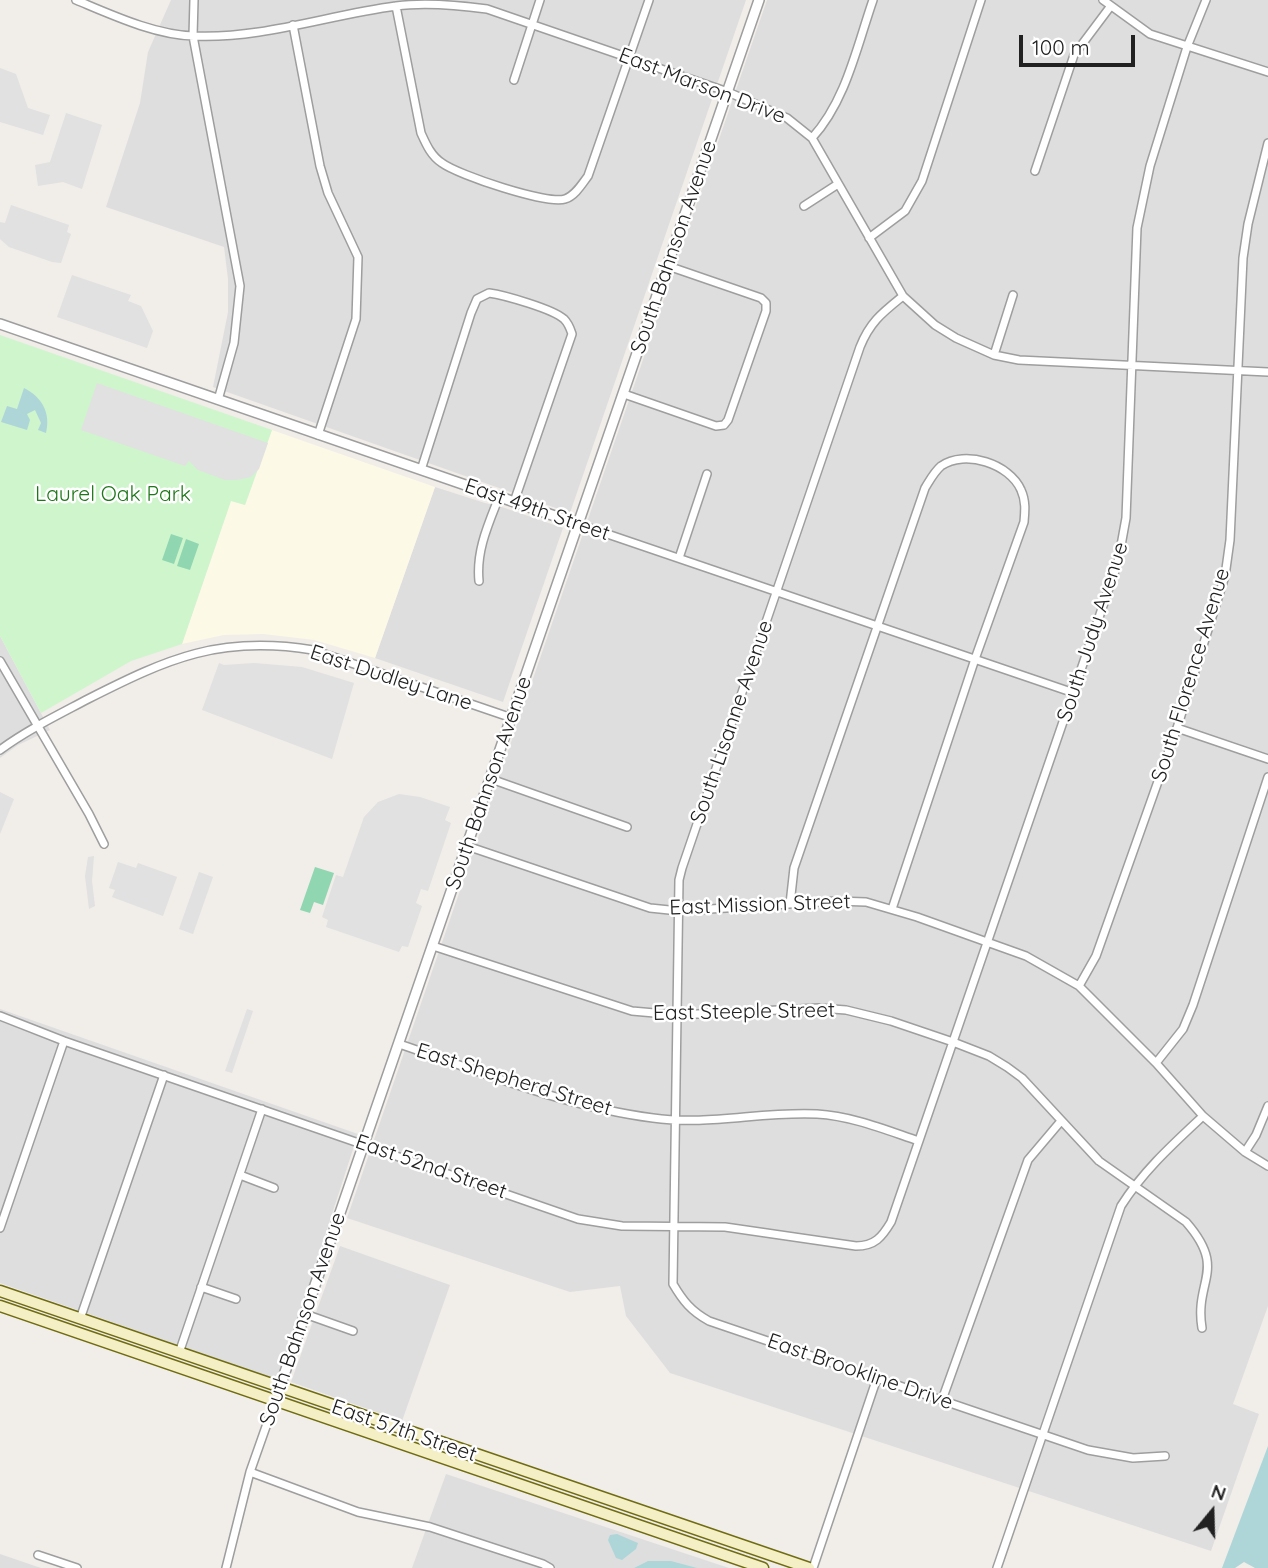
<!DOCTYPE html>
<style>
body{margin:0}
#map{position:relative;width:1268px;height:1568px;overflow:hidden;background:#f1ede9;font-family:Quicksand,sans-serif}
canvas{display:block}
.north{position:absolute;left:1177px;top:1477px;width:70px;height:70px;-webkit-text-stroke:5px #fff;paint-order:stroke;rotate:19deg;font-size:19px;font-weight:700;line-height:28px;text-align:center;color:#212121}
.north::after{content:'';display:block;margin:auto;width:24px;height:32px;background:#212121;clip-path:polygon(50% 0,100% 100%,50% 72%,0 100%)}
.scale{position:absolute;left:1019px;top:35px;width:116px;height:32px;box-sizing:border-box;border:4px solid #212121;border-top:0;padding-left:9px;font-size:21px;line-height:24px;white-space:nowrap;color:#212121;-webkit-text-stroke:5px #fff;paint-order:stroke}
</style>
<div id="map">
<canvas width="1268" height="1568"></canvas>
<div class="north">N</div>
<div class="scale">100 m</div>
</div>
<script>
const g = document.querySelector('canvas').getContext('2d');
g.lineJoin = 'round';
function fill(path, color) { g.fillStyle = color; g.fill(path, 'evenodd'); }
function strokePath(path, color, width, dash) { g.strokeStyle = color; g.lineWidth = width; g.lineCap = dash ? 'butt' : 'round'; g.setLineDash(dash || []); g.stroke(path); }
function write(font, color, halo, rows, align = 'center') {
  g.font = font + ' Quicksand,sans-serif'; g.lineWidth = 5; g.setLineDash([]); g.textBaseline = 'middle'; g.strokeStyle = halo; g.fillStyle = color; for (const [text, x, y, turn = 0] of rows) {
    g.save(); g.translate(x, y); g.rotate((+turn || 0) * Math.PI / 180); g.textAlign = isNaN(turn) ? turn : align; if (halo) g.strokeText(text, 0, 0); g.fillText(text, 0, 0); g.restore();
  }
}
fill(new Path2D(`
 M171,0H746L570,513L213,387L228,312V279L224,247L106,207L140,103L148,52Z
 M767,0H1268V1306L1233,1404L1259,1414L1211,1551L670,1373L626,1316L620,1286L570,1292L347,1218Z
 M435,487L485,503L502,507L563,528L503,702L375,658Z
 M0,636L50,730L18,745L0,758Z
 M0,1009L358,1134L278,1380L0,1283Z
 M340,1246L450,1285L402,1421L291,1382Z
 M446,1474L729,1568H412Z
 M0,1554L41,1568H0Z`), '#dfdedf');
fill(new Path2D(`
 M272,430L435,487L375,658L314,640L263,634L224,635L182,644L231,500L245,505Z`), '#fcf9e6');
fill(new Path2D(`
 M0,335L272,430L245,505L231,501L182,644L131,661L41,713L0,636Z`), '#cff5cc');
fill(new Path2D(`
 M171,534L183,538L174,564L162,560Z
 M186,539L199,544L190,570L177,566Z
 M315,867L334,873L323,905L314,902L310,913L300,910Z`), '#90d7b1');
fill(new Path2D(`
 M0,68L16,74L28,108L50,115L43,135L0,122Z
 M66,113L102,125L82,189L63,182L38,186L35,165L50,162Z
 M11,205L69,225L67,232L71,234L61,263L52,262L9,247L0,239V222L5,223Z
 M72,275L131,295L128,301L141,306L153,331L147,348L57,317Z
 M97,383L268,443L259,469L251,477L237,480H225L198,470L189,461L185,466L81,430Z
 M219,663L224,665L254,663L302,667L354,683L332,759L202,710Z
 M0,792L14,799L0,834Z
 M399,794L420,797L450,807L445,820L451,823L428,891L421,889L416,903L422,906L408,947L402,946L399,952L326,927L328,920L322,917L336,875L343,877L364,817L378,802Z
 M94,856L92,881L95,906L89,909L85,876L88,857Z
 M118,862L136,868L138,863L177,877L163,916L112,897L115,890L109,888Z
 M199,872L213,877L193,934L179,929Z
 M247,1009L253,1011L232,1073L225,1071Z`), '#e1e1e1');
fill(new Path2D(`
 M24,388C42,397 51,413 46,433L38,430L41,423L35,410L27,414L30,420L27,430L1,422L7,406L17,409Z
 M1268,1446V1568H1255L1244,1562L1235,1568H1222Z
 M617,1534L638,1543L636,1549L622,1560L616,1558L608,1540L610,1535Z
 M648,1561H671L697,1568H634Z`), '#aed6d9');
const minor = new Path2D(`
 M76,0C112,15 155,35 194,36C262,39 328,15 396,6C426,2 457,5 487,9L728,92L787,118L812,138L903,296L935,325L956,338L994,355L1019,360L1268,372
 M194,0L193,36L240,286L234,343L218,400
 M1103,0L1150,34L1268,72
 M396,6L421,133C426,144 431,156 442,163C458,175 548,205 565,199C575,196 582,184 588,176L649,0
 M293,25L320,166L328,193L358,257L356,319L318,435
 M514,80L540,0
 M812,138C846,101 857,46 873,0
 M1035,171L1074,55L1110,7
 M804,206L838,184
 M869,238L905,211L922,181L981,0
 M903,296C882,313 870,322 860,347L682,868L679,880L673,1284C683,1301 691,1311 709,1321L1088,1450L1133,1458L1165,1456
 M994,355L1013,295
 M624,394L716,426L724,425L728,420L766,311V303L761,298L668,266
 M421,470L471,313L477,299L489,293C504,295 553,309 564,319C569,324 570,328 572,334L514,502
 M578,524L1074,693
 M679,558L707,474
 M479,581C476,551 488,525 499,497
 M0,661L89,814L104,844
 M1177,728L1268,759
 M0,750C27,730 58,715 88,699C169,658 220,635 313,650L512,718
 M491,779L627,827
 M467,846L650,908L679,911L836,901L866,902L917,917L1026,956L1079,986L1156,1063L1203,1116L1245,1152L1268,1166
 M790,904L794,868L925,488C930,480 934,472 941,466C965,449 1010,464 1021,490C1026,501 1025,511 1024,522L975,659L892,909
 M433,946L632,1011L677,1015L819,1008L846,1010L891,1021L953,1042L989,1056L1007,1067L1022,1078L1099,1161L1186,1222C1228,1270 1194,1280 1202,1328
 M1079,986L1096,956L1177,728L1225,576L1230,540L1243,258L1248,224L1268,143
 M0,1016L64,1041L578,1219L622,1226L725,1227L856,1246C875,1246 882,1237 891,1222L1118,562L1126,518L1137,228L1150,166L1187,47L1206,0
 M399,1044C482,1072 566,1107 653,1118C708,1126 762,1111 817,1114C852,1116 886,1130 919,1141
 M1156,1063L1183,1029L1193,1005L1268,777
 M1245,1152L1256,1135L1268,1106
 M240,1175L274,1188
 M0,1228L64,1041
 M201,1287L236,1299
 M305,1314L353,1331
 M80,1319L164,1075
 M179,1353L262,1109
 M942,1400L1028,1160L1061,1121
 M250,1472L358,1512L430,1527L543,1564L550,1568
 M38,1555L77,1568
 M226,1568L250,1472L275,1401
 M813,1568L877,1378
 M997,1568L1121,1206C1143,1171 1173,1144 1203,1116`);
const tertiary = new Path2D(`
 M0,324L578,524
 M275,1401L759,0`);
const secondary = new Path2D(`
 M0,1291L809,1568
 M0,1306L763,1568`);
strokePath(minor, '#9e9e9e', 10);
strokePath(tertiary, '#9e9e9e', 12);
strokePath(secondary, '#706c11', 13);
strokePath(minor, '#fff', 7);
strokePath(tertiary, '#fff', 9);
strokePath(secondary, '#f4efc4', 10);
write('21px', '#212121', '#fff', [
 ["East Marson Drive",702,86,21],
 ["South Bahnson Avenue",674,247,-71],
 ["East 49th Street",537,510,19],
 ["South Judy Avenue",1093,632,-72],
 ["South Florence Avenue",1191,675,-73],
 ["East Dudley Lane",391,678,18],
 ["South Lisanne Avenue",732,722,-71],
 ["South Bahnson Avenue",489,783,-71],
 ["East Mission Street",760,905,-2],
 ["East Steeple Street",744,1012,-1],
 ["East Shepherd Street",514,1080,17],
 ["East 52nd Street",431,1167,19],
 ["South Bahnson Avenue",303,1319,-71],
 ["East Brookline Drive",860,1372,19],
 ["East 57th Street",404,1431,19]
]);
write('21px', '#1e7718', '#fff', [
 ["Laurel Oak Park",113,495]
]);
</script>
